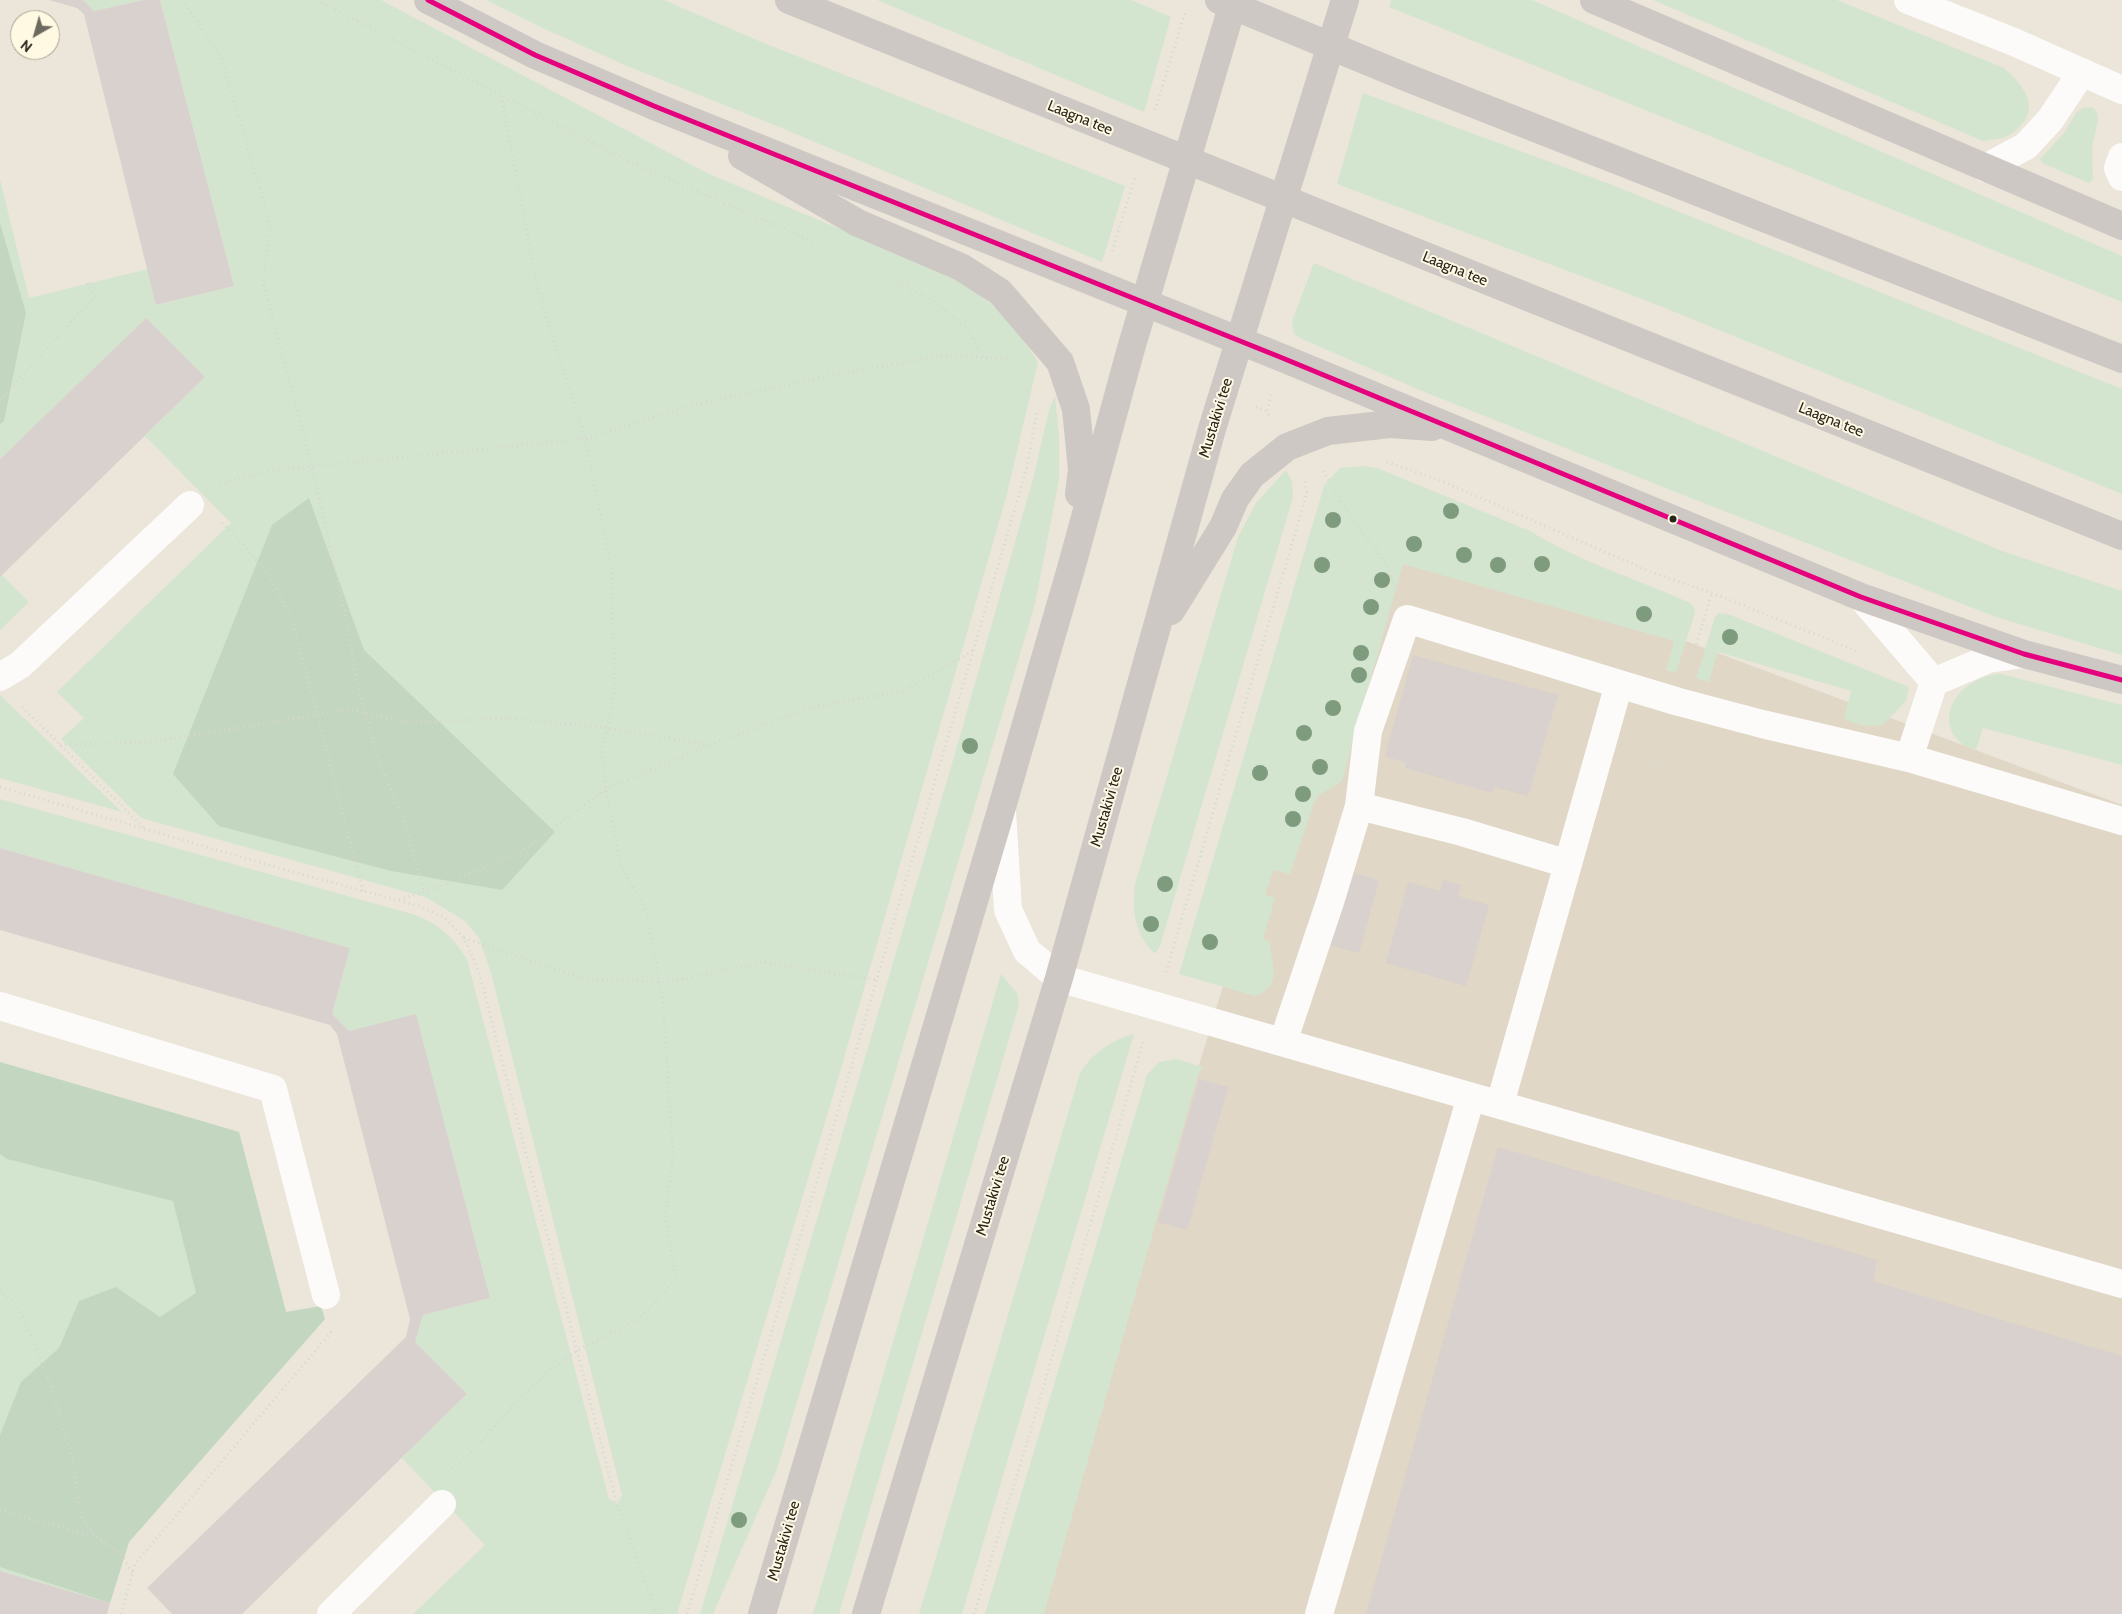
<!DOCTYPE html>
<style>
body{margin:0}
#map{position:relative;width:2122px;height:1614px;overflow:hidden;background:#ebe6d9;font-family:Cabin,sans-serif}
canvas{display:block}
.north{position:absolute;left:10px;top:10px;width:50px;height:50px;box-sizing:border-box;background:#fff8e3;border:1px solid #a9a493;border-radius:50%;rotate:218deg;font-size:14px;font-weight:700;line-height:20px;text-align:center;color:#28251c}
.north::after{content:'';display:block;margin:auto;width:18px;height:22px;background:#6c695e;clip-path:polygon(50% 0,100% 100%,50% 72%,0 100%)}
</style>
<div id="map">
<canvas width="2122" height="1614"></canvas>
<div class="north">N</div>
</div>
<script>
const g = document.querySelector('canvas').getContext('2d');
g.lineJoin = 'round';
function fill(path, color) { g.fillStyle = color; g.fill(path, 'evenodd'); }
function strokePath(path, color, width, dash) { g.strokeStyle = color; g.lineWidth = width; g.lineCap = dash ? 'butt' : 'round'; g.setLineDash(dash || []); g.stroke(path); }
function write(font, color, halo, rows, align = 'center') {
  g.font = font + ' Cabin,sans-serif'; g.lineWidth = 4; g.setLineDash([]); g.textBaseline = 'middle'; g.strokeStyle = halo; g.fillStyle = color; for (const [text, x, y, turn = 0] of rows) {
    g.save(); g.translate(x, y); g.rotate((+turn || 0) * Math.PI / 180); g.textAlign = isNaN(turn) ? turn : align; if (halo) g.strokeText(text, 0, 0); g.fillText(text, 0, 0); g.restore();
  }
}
fill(new Path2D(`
 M1364,520L2122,805V1614H1033Z`), '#e0d7c6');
fill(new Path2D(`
 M83,0H144L94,11Z
 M160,0H381L709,174L955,277C989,299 1018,327 1038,362L1006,498L835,1089L677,1614H413L485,1545L402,1458L467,1394L415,1342L423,1315L490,1298L416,1015L349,1031L332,1014L350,948L0,848V799L412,914C438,923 452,936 467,959L609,1499L617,1504L622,1495L491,973L479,938L465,921L425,897L141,818L61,739L84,718L57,692L231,523L145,436L205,377L146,318L0,459V179L29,298L148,269L157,305L234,286Z
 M486,0H664L764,43L1125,186L1102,262L779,127L627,66L547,30Z
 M877,0H1131L1171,17L1144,112Z
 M1391,0H1532L2122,256V302L1389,7Z
 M1653,0H1837L2004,68C2020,82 2040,104 2022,124C2017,130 2011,135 2003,138C1997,139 1990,140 1983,141Z
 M1363,93L1607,183L2122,389V494L1650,302L1337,184Z
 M2092,107L2097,112L2098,120L2092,148L2093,179L2089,183L2044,164L2040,159L2064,133L2076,113L2083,108Z
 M1314,263L2002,551L2122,591V655L1996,617L1678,493L1422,391L1302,339L1294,334L1292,321Z
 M1055,396L1059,436V480L1035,604L777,1469L713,1614H700L954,757L1033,479L1049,410Z
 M1366,466L1377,468L1530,531C1580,562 1637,579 1690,603L1694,607L1695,613L1676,673L1666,670L1674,641L1403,564L1342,781L1318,796L1314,803L1290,874L1273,870L1265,895L1275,898L1263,939L1270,942C1271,964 1283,987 1255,996L1179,974L1324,486L1340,468Z
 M1286,470L1292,481L1293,497L1160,946L1155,954C1134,933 1132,912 1135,884L1238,537L1256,503Z
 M2,575L29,602L0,630V577Z
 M1719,613L1728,614L1909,687L1906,701L1883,725C1868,727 1857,726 1844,718L1851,691L1735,657L1718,652L1709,682L1696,678L1715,617Z
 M2001,674L2122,705V765L1983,728L1977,747L1974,750C1944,740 1941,707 1965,688C1976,679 1987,675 2001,674Z
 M0,695L122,812L0,778Z
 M1001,974L1017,993L1019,1005L839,1614H813Z
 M1134,1034L962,1614H919L1080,1073C1092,1054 1112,1039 1134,1034Z
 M1176,1059L1203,1067L1198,1075L1044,1614H985L1147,1075L1159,1062Z
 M0,1062L239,1132L286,1312L325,1319L129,1542L110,1603L0,1571Z`), '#d4e5cf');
fill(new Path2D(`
 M0,223L26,313L4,421L0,424Z
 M309,498L364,650L555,832L502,890L391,871L219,826L173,774L272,525Z
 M0,1062L239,1132L286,1312L321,1306L325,1319L129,1542L110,1603L0,1567V1435L21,1382L59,1348L79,1301L116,1287L160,1317L196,1293L173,1201L7,1159L0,1154Z`), '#c3d6bf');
fill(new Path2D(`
 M49,0H83L94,11L144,0H160L234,286L156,305L84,14L77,8Z
 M146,318L205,377L0,577V459Z
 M1413,655L1558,695L1528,796L1494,787L1492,793L1405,768L1406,763L1385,756Z
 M0,848L350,948L332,1014L349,1031L416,1014L490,1298L423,1315L415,1342L467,1394L242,1614H172L147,1588L406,1337L410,1319L337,1034L330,1025L0,930Z
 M1335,868L1379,880L1359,953L1314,941Z
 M1443,880L1461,885L1458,896L1489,905L1466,986L1386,963L1408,882L1440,891Z
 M1199,1079L1228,1087L1187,1230L1158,1222Z
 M1498,1147L1877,1260L1873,1281L2122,1356V1614H1366Z
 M0,1571L110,1603L107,1614H0Z`), '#d8d1cd');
strokePath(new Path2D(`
 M182,0L221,56L271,226L263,281L312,467L344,609L359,691L378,758L404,820L424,892
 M317,0L632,163L814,242
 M1155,110L1185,13
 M1112,251L1135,178
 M898,282L933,301L967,328L983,357
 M0,400L95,296L86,280
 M1256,407L1267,411
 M1269,415L1267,411L1272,392
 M1387,462L1437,479L1651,572L1712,593L1857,651
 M1323,471L1354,521L1384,560L1395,586
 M220,485L265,471L585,439L690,406L830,375L947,355L1009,359
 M222,523L242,543L270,577L292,619L363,891
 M1689,668L1712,593
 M22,707L145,829
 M1546,735L1566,740
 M60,745L154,742L349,709L409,723L508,718L608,728L709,745
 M1634,760L1660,767
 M0,787L286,870L419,906L445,918L464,938L479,972L616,1501L657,1614
 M399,900L441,886L522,851L606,789L709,745L810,708L903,691L973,651
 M464,938L585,979L670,982L764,962L877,980
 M1166,972L1307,493L1305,481
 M1569,1086L1669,736
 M0,1290L20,1310L35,1346L52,1390L72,1454L81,1516L96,1537
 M452,1469L469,1455L515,1403L551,1369L578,1350L639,1319L676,1279L665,1216L673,1160L663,1001L646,910L621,866L606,789L602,749L608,728L615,686L611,567L585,439L537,286L501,95
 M0,1510L96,1537L120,1554L133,1573
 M121,1614L135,1564L332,1331
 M687,1614L847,1081L1027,467L1037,413
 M974,1614L1028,1440L1144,1039`), '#d7d6d1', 3, [1, 4]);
strokePath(new Path2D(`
 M1908,0L2014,42L2122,90
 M2122,157L2118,168L2122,177
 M1985,168L2026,146L2050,120L2082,72
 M1861,597L1934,682
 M0,677L20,665L190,505
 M1909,758L1934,682L1988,659L2024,654
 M1359,806L1368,731L1407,619L1619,684
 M1002,811L1008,910L1027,951L1059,978L2122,1284
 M0,1006L273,1089L326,1295
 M1283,1042L1331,899L1359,806L1462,832L1568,864
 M1500,1104L1619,684L1679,702L1762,724L1909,758L2122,821
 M331,1614L442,1504
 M1319,1614L1471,1097`), '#fcfbf9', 28);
strokePath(new Path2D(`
 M428,0L535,55L654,106L1280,357L1861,597L2024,654L2122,680
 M789,0L2122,536
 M1219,0L1408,78L2122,359
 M1594,0L2122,226
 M742,156L858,223L961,267L1000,292L1060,362L1076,409L1082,470L1079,494
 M1171,611L1223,527L1235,499L1252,475L1287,447L1328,431L1390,424L1432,427
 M762,1614L1002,807L1072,565L1130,352L1234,0
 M866,1614L1059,978L1212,429L1345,0`), '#cec8c5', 28);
strokePath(new Path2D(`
 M428,0L535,55L654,106L1280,357L1861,597L2024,654L2122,680`), '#e5007d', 5);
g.fillStyle = '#7f9b7e';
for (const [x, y] of [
 [1451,511],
 [1333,520],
 [1414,544],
 [1464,555],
 [1542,564],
 [1322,565],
 [1498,565],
 [1382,580],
 [1371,607],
 [1644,614],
 [1730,637],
 [1361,653],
 [1359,675],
 [1333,708],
 [1304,733],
 [970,746],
 [1320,767],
 [1260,773],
 [1303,794],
 [1293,819],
 [1165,884],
 [1151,924],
 [1210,942],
 [739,1520]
]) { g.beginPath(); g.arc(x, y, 8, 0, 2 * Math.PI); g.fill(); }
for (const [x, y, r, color] of [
 [1673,519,4.5,"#28251c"]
]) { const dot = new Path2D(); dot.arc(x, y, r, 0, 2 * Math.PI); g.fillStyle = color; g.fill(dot); strokePath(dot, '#fff8e3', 2); }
write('15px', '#28251c', '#fff8e3', [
 ["Laagna tee",1080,118,22],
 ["Laagna tee",1455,269,22],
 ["Mustakivi tee",1216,418,-73],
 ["Laagna tee",1831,420,22],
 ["Mustakivi tee",1107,807,-74],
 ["Mustakivi tee",993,1196,-73],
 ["Mustakivi tee",784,1541,-74]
]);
</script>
